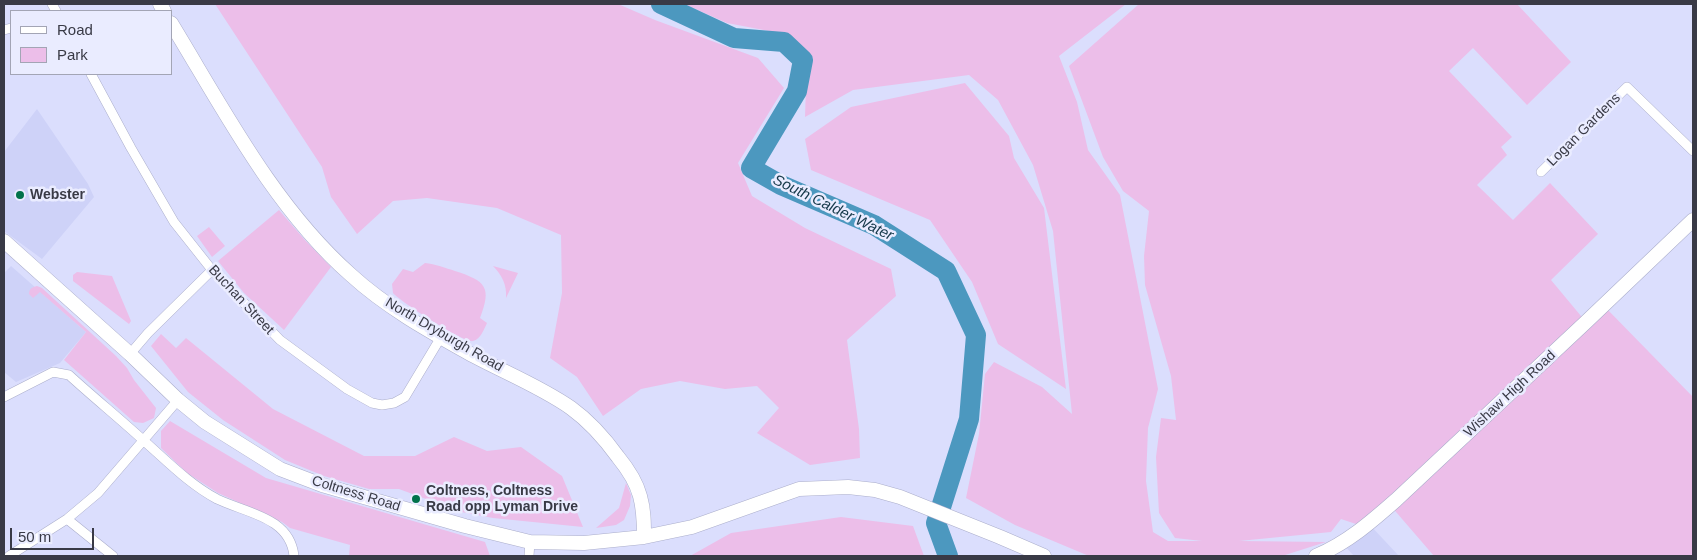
<!DOCTYPE html>
<style>
body{margin:0}
#map{position:relative;width:1697px;height:560px;overflow:hidden;background:#dbdefd;font-family:Helvetica,sans-serif}
canvas{display:block}
.frame{position:absolute;inset:0;border:5px solid #393a46;pointer-events:none}
.legend{position:absolute;left:10px;top:10px;width:162px;height:65px;box-sizing:border-box;background:#eaecff;border:1px solid #a3a5b5;margin:0;padding:6px 9px;list-style:none;font-size:15px;color:#393a46}
.legend li{display:flex;align-items:center;gap:10px;height:25px}
.legend b{width:25px;border:1px solid #a3a5b5}
.scale{position:absolute;left:10px;top:528px;width:84px;height:22px;box-sizing:border-box;border:2px solid #393a46;border-top:0;padding-left:6px;font-size:15px;line-height:18px;white-space:nowrap;color:#393a46;-webkit-text-stroke:4px #eaecff;paint-order:stroke}
</style>
<div id="map">
<canvas width="1697" height="560"></canvas>
<div class="frame"></div>
<ul class="legend">
<li><b style="height:6px;background:#fff"></b>Road</li>
<li><b style="height:14px;background:#ecbee9"></b>Park</li>
</ul>
<div class="scale">50 m</div>
</div>
<script>
const g = document.querySelector('canvas').getContext('2d');
g.lineJoin = 'round';
function fill(path, color) { g.fillStyle = color; g.fill(path, 'evenodd'); }
function strokePath(path, color, width, dash) { g.strokeStyle = color; g.lineWidth = width; g.lineCap = dash ? 'butt' : 'round'; g.setLineDash(dash || []); g.stroke(path); }
function write(font, color, halo, rows, align = 'center') {
  g.font = font + ' Helvetica,sans-serif'; g.lineWidth = 5; g.setLineDash([]); g.textBaseline = 'middle'; g.strokeStyle = halo; g.fillStyle = color; for (const [text, x, y, turn = 0] of rows) {
    g.save(); g.translate(x, y); g.rotate((+turn || 0) * Math.PI / 180); g.textAlign = isNaN(turn) ? turn : align; if (halo) g.strokeText(text, 0, 0); g.fillText(text, 0, 0); g.restore();
  }
}
fill(new Path2D(`
 M37,109L88,184L94,197L42,259L4,231V152Z
 M11,266L86,332L60,363L16,382L4,372V273Z
 M1369,524L1399,556H1354L1342,543Z`), '#ced2f8');
fill(new Path2D(`
 M215,4H618L655,20L758,58L784,88L738,163L752,196L805,228L891,269L896,296L847,340L859,429L860,458L810,465L757,433L779,408L757,386L725,389L680,381L641,389L603,416L577,377L550,358L562,293L561,235L497,208L427,198L393,201L357,234L331,197L322,167Z
 M684,4H1126L1059,56L1077,102L1088,150L1120,195L1158,389L1148,428L1146,481L1153,532L1168,541H1202L1175,538L1159,513L1156,457L1161,418L1176,420L1171,376L1145,285L1144,256L1149,211L1123,191L1103,157L1069,66L1139,4H1517L1571,62L1527,105L1473,48L1449,71L1512,137L1501,147L1507,155L1477,185L1513,220L1550,183L1598,234L1551,280L1586,322L1604,306L1693,397V556H1434L1390,505L1365,527L1341,519L1331,532L1239,541L1326,542L1282,556H1089L1015,525L966,498L979,434L985,374L994,362L1042,387L1072,414L1053,231L1033,165L998,100L969,75L853,90L805,117L807,55L790,35L727,23Z
 M965,83L1009,136L1014,158L1044,208L1066,389L998,344L972,282L930,220L811,170L805,139L851,107Z
 M279,210L304,239L331,267L284,330L244,293L218,261Z
 M209,227L225,246L212,257L197,236Z
 M425,263C435,264 446,268 455,271C486,281 492,287 480,318L487,323C484,329 481,339 473,341C465,344 401,302 393,293L392,284L403,269L413,272Z
 M493,266L518,273L506,298C507,285 502,275 493,266Z
 M77,272L112,276L131,321L129,324L73,281V275Z
 M37,286L42,288L116,356L127,368L134,380L156,408L154,418L143,423L134,422L64,360L86,332L40,292L33,298L29,294C29,289 32,287 37,286Z
 M161,334L176,348L186,338L273,409L364,456H415L454,437L487,451L521,447L562,476L583,527L493,518L435,507L426,499L399,489H369L324,476L285,460L223,420L188,392L151,346Z
 M170,421L266,478L485,542L490,556H349L350,545L290,528L282,522L218,493L187,473L161,448V431Z
 M626,483L631,495L630,506L624,520L616,525L596,528L619,508Z
 M841,517L913,526L924,556H690L731,533Z`), '#ecbee9');
strokePath(new Path2D(`
 M661,4L734,38L784,42L803,60L797,91L751,168L781,185L874,225L946,271L976,335L969,419L936,523L948,556`), '#4c98bf', 20);
const street = new Path2D(`
 M52,4L56,11
 M4,30L11,28
 M91,74L131,148L174,222L212,270L280,340L347,389L372,403L382,405L394,403L405,397L441,337
 M1541,172L1627,87L1693,151
 M130,354L148,333L212,270
 M4,397L53,372L69,375C93,397 119,418 143,440C167,461 189,484 217,499C246,513 290,517 294,556
 M67,519L113,556
 M9,556L67,519L98,493L178,400
 M529,556L530,542`);
const secondary = new Path2D(`
 M160,4L164,11
 M171,23C224,110 274,207 351,275C387,308 431,332 474,356C506,373 541,387 571,408C589,421 605,439 618,457C627,468 636,481 640,496C644,510 644,523 644,537
 M4,241L130,354L178,400L205,422L280,469L322,485L465,526L530,542L584,543L644,537L692,527L799,489L848,487L875,490L900,497L1000,537L1044,556
 M1316,556C1347,543 1371,522 1396,500L1586,322L1693,220`);
strokePath(street, '#abaecb', 10);
strokePath(secondary, '#abaecb', 15);
strokePath(street, '#fff', 9);
strokePath(secondary, '#fff', 14);
for (const [x, y, r, color] of [
 [20,195,5,"#02724b"],
 [416,499,5,"#02724b"]
]) { const dot = new Path2D(); dot.arc(x, y, r, 0, 2 * Math.PI); g.fillStyle = color; g.fill(dot); strokePath(dot, '#eaecff', 2); }
write('14px', '#393a46', '#eaecff', [
 ["Logan Gardens",1584,130,-45],
 ["Buchan Street",241,300,47],
 ["North Dryburgh Road",444,335,30],
 ["Wishaw High Road",1510,394,-43],
 ["Coltness Road",356,494,17]
]);
write('bold 14px', '#393a46', '#eaecff', [
 ["Webster",30,195],
 ["Coltness, Coltness",426,491],
 ["Road opp Lyman Drive",426,507]
], 'left');
write('italic 15px', '#16394a', '#eaecff', [
 ["South Calder Water",833,208,26]
]);
</script>
